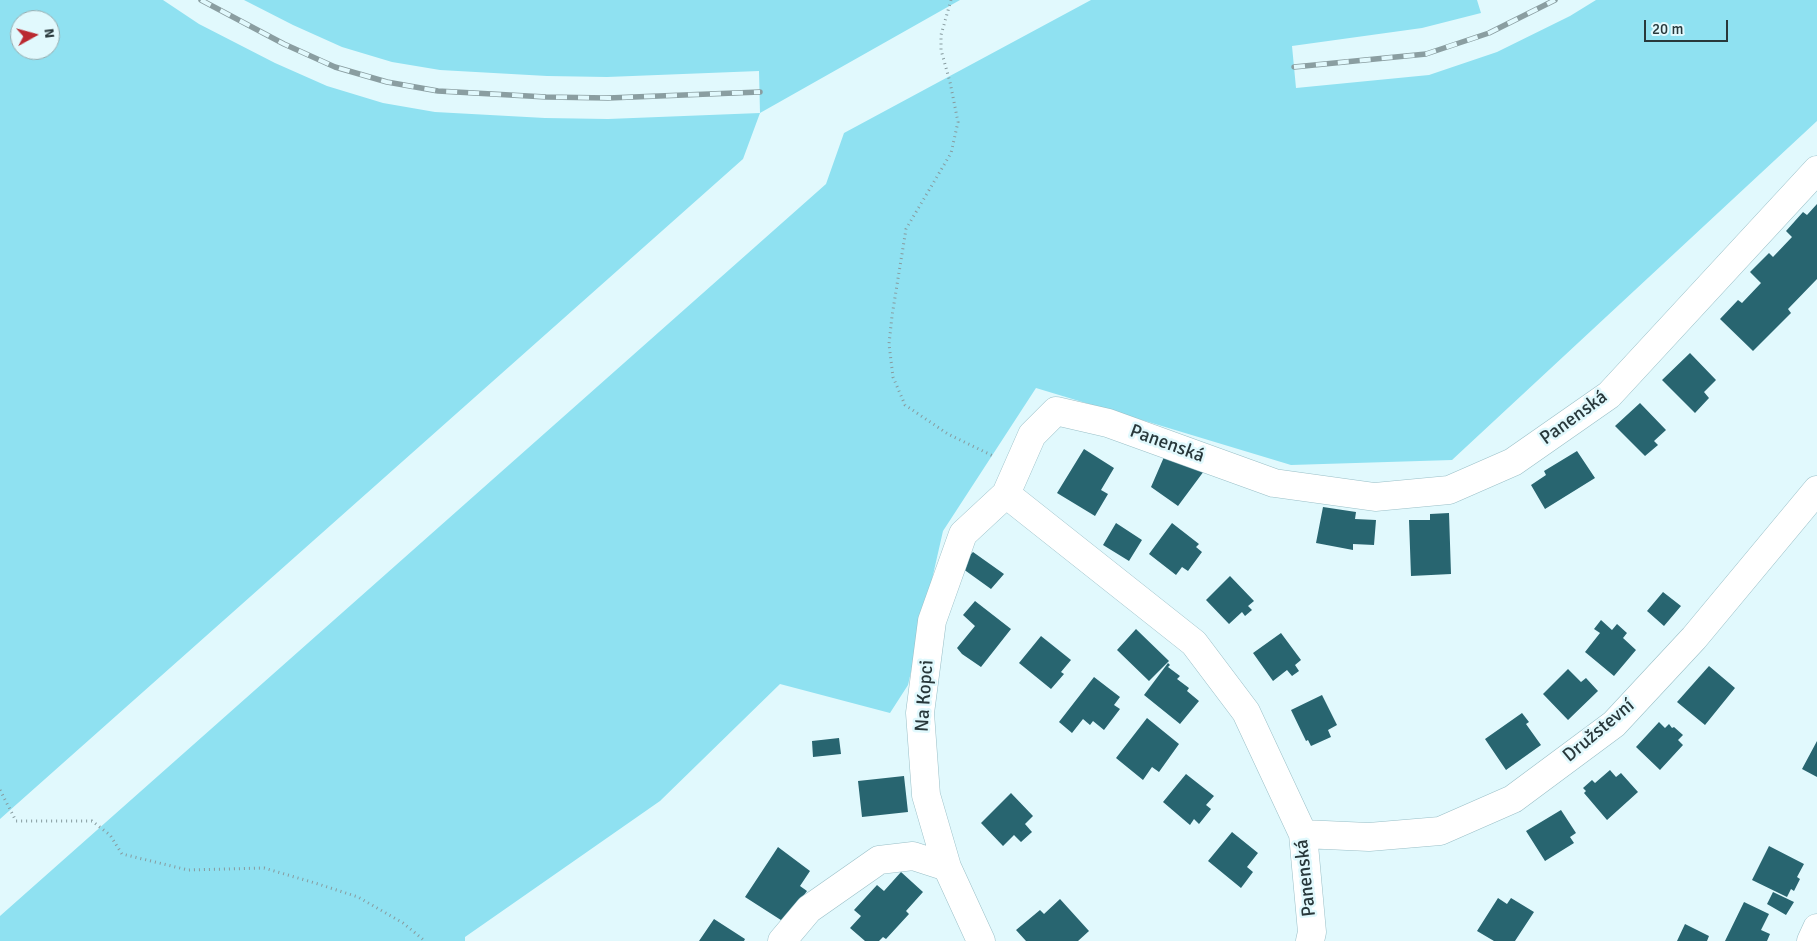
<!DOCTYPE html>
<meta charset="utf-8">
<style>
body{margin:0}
#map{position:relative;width:1817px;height:941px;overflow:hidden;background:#e1f9fd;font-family:Signika,sans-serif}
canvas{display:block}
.north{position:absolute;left:10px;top:10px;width:50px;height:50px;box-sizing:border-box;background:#e1f9fd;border:1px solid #97acaf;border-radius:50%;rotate:83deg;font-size:14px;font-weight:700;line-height:20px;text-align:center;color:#28383b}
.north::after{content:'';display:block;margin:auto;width:18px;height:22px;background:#ba2a31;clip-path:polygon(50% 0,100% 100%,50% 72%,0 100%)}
.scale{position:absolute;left:1644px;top:20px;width:84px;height:22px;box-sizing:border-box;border:2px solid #28383b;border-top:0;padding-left:6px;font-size:15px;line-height:18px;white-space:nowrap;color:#28383b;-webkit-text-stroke:4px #e1f9fd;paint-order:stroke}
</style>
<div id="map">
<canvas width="1817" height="941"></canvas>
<div class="north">N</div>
<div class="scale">20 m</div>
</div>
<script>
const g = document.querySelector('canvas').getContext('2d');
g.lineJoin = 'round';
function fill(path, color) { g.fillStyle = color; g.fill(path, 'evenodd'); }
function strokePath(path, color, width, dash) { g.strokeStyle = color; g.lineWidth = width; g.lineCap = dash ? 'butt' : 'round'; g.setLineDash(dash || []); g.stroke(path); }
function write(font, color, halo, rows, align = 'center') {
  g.font = font + ' Signika,sans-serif'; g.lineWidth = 5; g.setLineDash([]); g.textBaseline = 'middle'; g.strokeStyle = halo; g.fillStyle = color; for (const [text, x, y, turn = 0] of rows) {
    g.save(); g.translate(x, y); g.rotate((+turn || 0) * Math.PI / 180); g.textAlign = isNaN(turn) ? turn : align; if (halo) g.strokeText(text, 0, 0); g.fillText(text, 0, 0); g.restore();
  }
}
fill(new Path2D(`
 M0,0H163L199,24L275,63L327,86L383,103L435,112L545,118L608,119L760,113L759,71L607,77L547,76L440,70L392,62L342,47L293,25L244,0H960L760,113L743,159L0,819ZM20,20H50V50H20Z
 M1091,0H1477L1481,13L1422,28L1292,46L1296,88L1429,75L1497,52L1570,16L1596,0H1817V121L1452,460L1291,465L1036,388L943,531L908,685L890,713L780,684L660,801L465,937V941H0V916L826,184L844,133Z`), '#8fe1f1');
fill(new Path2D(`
 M1817,204V279L1788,309L1791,313L1753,351L1720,319L1738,300L1742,303L1761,283L1750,272L1769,253L1773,257L1792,237L1786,231L1803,212L1807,215Z
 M1690,353L1716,380L1704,392L1709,398L1695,413L1662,380Z
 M1640,403L1666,430L1654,441L1658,445L1645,456L1615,426Z
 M1084,449L1114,468L1101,490L1108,494L1095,516L1057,493Z
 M1577,451L1595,478L1545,509L1531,485L1546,475L1544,471Z
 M1164,457L1204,471L1178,506L1151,487Z
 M1323,507L1356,512L1355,519L1376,520L1374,545L1353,544V550L1316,543Z
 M1449,513L1451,574L1411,576L1409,520H1430V514Z
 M1116,523L1142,540L1129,561L1103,545Z
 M1172,523L1199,544L1196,547L1202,552L1188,571L1182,567L1176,575L1149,554Z
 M973,552L1004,574L991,589L959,566Z
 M1230,576L1254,601L1248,606L1252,610L1245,616L1242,612L1229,624L1206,600Z
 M1663,592L1681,606L1664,626L1647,611Z
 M975,601L1011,629L981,667L962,654L957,648L975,626L963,615Z
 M1601,620L1612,630L1617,624L1627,633L1623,638L1636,650L1614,676L1585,652L1600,633L1594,629Z
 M1136,629L1169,661L1149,681L1117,650Z
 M1281,633L1301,660L1295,665L1299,671L1292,676L1287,670L1273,681L1253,653Z
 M1041,636L1071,660L1061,672L1064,674L1051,689L1019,663Z
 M1168,663L1170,665L1168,667L1180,676L1177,679L1189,688L1187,691L1199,701L1180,724L1144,695Z
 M1709,666L1735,688L1705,725L1677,702Z
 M1568,669L1581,682L1586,678L1598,691L1568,720L1543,694Z
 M1094,677L1120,697L1114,705L1120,709L1104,730L1093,721L1090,725L1083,719L1072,733L1059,722Z
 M1322,695L1337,725L1328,730L1331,737L1311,746L1308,740L1306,741L1291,710Z
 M1522,713L1529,722L1526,724L1541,745L1506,770L1485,739Z
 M1147,718L1179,744L1159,772L1152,767L1143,780L1116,758Z
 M1659,722L1665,728L1669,724L1672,728L1674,727L1683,735L1678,740L1683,745L1660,770L1636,747Z
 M839,738L841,754L813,757L812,741Z
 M1817,741V777L1802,769Z
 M1610,770L1616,777L1621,773L1638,792L1607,820L1584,793L1586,791L1583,788L1592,780L1595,783Z
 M1186,774L1214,796L1206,805L1211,809L1199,824L1194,819L1190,825L1163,802Z
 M904,776L908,812L862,817L858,781Z
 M1011,793L1033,816L1025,824L1032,832L1021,842L1014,835L1003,846L981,823Z
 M1561,810L1576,833L1570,837L1574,843L1545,861L1526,831Z
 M1232,832L1258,853L1247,867L1253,872L1241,888L1208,861Z
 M1769,846L1804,864L1797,877L1800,879L1794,891L1791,889L1787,897L1752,880Z
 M778,847L810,871L800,886L807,891L784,922L745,897Z
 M901,872L923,892L906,911L909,914L886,939L883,937L879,941H865L850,928L861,916L854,910L877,885L884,891Z
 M1773,892L1794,902L1786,915L1767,904Z
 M1498,898L1507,904L1511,898L1534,912L1515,941H1494L1477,931Z
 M1060,899L1089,931L1078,941H1026L1016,930L1040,910L1044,914Z
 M1744,902L1769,914L1761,930L1770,934L1767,941H1725Z
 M714,919L745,939L744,941H699Z
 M1685,924L1709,936L1707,941H1677Z`), '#286570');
const minor = new Path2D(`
 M1006,494L1194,643L1246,712L1303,834L1312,932L1310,941
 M1303,834L1369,837L1440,831L1513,799L1614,724L1694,638L1817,490
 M782,941L809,909L879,860L913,856L947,867
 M981,941L947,867L926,795L920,713L932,621L963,534L1006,494L1032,435L1056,411L1108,423L1274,483L1375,497L1449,490L1513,462L1609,395L1817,170
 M1811,941L1817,928`);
strokePath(minor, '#99bfc7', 29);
strokePath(new Path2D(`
 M951,0L941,35V50L950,82L958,122L951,153L906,229L892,316L889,344L893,377L905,405L948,434L993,456
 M0,790L16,821H92L110,835L122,854L188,870L264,868L315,883L358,897L403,923L425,941`), '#879b9f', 3, [1, 4]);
strokePath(minor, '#fff', 28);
const rail = new Path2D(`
 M201,0L284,44L335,67L387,82L438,91L546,97L608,98L760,92
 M1294,67L1426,54L1489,33L1555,0`);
strokePath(rail, '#8a9ea1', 5.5);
strokePath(rail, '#e1f9fd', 4, [11]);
write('19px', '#28383b', '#e1f9fd', [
 ["Panenská",1574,418,-36],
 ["Panenská",1167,444,20],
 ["Na Kopci",925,696,-86],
 ["Družstevní",1599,731,-40],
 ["Panenská",1306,878,-96]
]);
</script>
